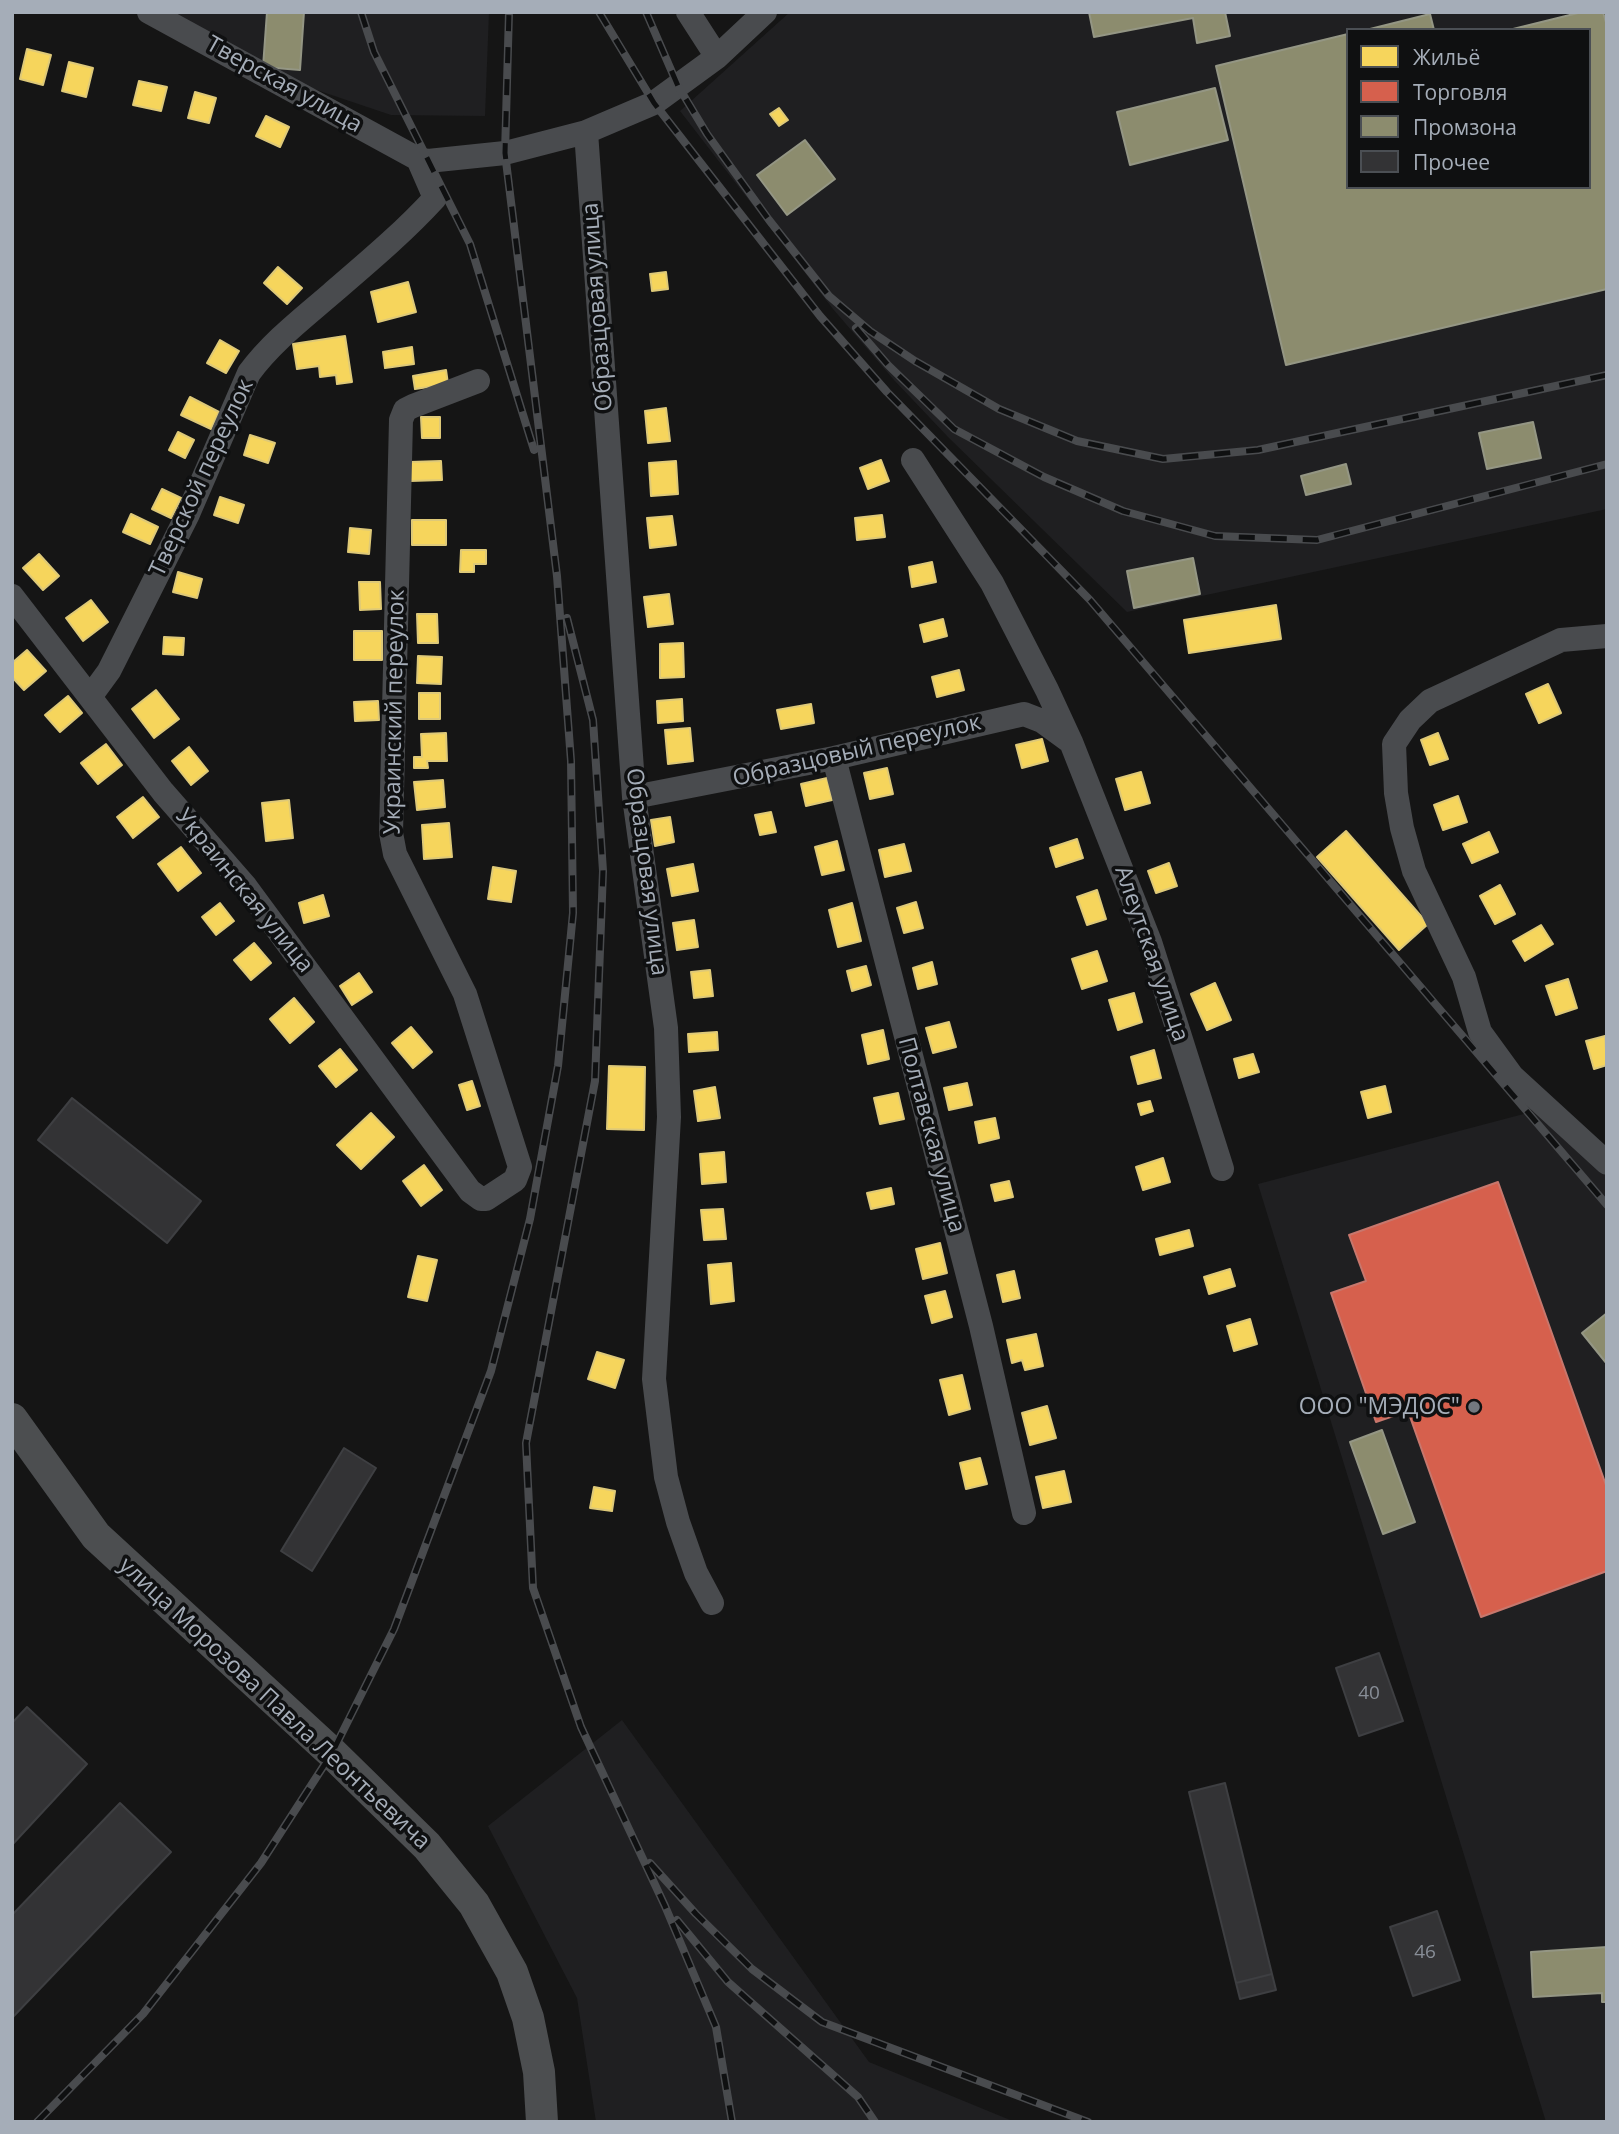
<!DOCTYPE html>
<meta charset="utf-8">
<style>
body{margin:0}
#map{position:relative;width:1619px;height:2134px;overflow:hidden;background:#151515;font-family:"Open Sans",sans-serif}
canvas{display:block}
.frame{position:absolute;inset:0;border:14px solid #a5adb8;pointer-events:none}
.legend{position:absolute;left:1346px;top:28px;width:245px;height:161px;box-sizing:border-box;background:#0f1011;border:2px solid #4b4f54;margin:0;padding:9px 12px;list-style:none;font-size:21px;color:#a5adb8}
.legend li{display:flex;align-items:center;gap:14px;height:35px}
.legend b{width:35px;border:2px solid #4b4f54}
</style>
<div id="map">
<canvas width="1619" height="2134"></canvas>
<div class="frame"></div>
<ul class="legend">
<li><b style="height:19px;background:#f6d55c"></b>Жильё</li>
<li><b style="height:19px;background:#d6604d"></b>Торговля</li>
<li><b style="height:19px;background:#8c8c6e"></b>Промзона</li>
<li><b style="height:19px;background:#333335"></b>Прочее</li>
</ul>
</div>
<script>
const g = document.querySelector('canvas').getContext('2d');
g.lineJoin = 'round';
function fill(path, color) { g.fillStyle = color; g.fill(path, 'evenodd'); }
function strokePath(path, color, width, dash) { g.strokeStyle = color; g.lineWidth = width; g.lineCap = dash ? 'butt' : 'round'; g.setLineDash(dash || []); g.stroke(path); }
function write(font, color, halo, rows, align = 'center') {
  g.font = font + ' "Open Sans",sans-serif'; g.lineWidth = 7; g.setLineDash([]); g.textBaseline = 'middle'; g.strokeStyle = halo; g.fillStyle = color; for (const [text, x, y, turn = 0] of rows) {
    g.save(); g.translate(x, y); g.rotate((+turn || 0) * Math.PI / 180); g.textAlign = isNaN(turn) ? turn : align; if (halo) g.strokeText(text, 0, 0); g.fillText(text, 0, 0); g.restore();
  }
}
fill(new Path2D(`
 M150,12H489L485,116L391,115L278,77Z
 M790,12H1607V509L1127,612L948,437L894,380L833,309L680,111ZM1348,30H1589V187H1348Z
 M1535,1111L1607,1171V2122H1546L1258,1184Z
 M622,1720L869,2062L1015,2122H596L577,1998L488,1826Z`), '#1f1f21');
const homes = new Path2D(`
 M27,49L51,55L43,85L20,79Z
 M69,62L93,68L86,97L62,91Z
 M139,81L167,87L161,111L133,105Z
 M195,92L216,98L209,123L188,118Z
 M779,108L788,120L779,126L770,114Z
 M266,116L289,127L280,147L256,136Z
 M278,267L302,288L287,304L264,283Z
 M666,272L668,289L652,291L650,274Z
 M408,282L416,312L378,322L371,292Z
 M345,336L352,382L337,384L336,375L320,377L319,366L297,369L293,344Z
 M220,340L239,351L226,373L207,363Z
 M412,347L414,364L385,368L383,352Z
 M446,370L448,384L415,389L413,376Z
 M190,397L219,412L211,429L181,415Z
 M666,408L670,441L648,443L645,411Z
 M421,417H440V438H422Z
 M178,432L194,440L185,458L169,450Z
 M250,435L275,443L268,463L244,455Z
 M881,460L889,481L868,489L860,468Z
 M441,461L442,480L410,481V462Z
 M676,461L678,494L651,496L649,463Z
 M162,489L181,498L171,518L152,509Z
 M220,497L244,505L238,523L214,515Z
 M131,514L158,527L150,544L123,532Z
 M882,515L885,537L857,540L855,518Z
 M672,516L676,545L650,548L647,518Z
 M412,520H446V545H412Z
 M350,528L371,530L369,554L348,552Z
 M461,550H486V564H474V572H460Z
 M39,554L59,576L43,590L23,568Z
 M932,562L936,582L912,587L909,567Z
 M178,572L202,579L197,598L173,592Z
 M359,582H380L381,609L360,610Z
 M669,594L673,624L648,627L644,597Z
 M91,600L108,622L83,641L66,618Z
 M1276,605L1281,639L1189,653L1184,620Z
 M417,614H437L438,643H418Z
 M943,619L947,636L924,642L920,625Z
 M354,631H382V660H354Z
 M164,637L184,638L183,655L163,654Z
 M683,643L684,677L660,678V644Z
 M27,650L46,671L24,690L12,677V663Z
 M418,656L442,657L441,684L417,683Z
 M959,670L964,690L937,697L932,677Z
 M1548,684L1561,713L1539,723L1526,694Z
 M156,690L179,719L154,738L132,709Z
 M419,693H440V719H419Z
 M68,696L82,713L60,732L45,715Z
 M682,699L683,721L658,723L657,701Z
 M378,701L379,720L355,721L354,702Z
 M811,704L814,723L781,729L777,710Z
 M690,728L693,761L668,764L665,730Z
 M446,733L447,761H427L428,768H414V757H422L421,734Z
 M1438,733L1448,759L1430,765L1421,740Z
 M1042,739L1048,761L1022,768L1016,745Z
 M106,744L122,765L98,784L81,763Z
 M189,747L208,771L191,785L172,761Z
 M887,768L893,794L870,799L864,773Z
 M1141,772L1150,803L1125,810L1116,779Z
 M827,778L832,800L806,806L801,784Z
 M443,780L445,807L417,810L414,782Z
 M1458,796L1467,822L1443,830L1434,805Z
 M143,797L159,817L133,838L117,817Z
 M289,800L293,838L266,841L262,803Z
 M771,812L776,832L760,835L755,815Z
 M670,817L674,842L655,846L651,820Z
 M449,823L452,857L424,859L422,825Z
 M1346,831L1428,924L1399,950L1317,857Z
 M1489,832L1498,852L1472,863L1463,844Z
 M1077,839L1083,858L1056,867L1050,848Z
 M837,841L844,870L822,875L815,847Z
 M904,844L911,871L885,877L879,850Z
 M181,847L201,873L178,891L158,864Z
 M1169,863L1177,886L1156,893L1148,871Z
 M693,864L698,891L672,896L667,869Z
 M493,867L516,871L511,902L488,899Z
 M1500,885L1515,914L1495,924L1480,896Z
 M1097,890L1106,919L1087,925L1077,897Z
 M323,895L329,916L304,923L299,903Z
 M916,902L923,928L904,933L897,908Z
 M220,903L234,921L216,935L202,917Z
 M852,903L861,941L838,947L829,910Z
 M694,920L698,947L677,950L673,923Z
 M1541,925L1553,944L1525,961L1513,941Z
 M254,943L271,963L251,980L234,960Z
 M1097,951L1107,981L1082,989L1072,959Z
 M932,962L937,984L918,989L913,968Z
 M866,966L871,985L852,991L847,971Z
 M710,970L713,996L694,998L691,972Z
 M359,973L372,992L352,1005L340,986Z
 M1568,979L1577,1008L1556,1015L1546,986Z
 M1215,983L1231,1020L1207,1030L1191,994Z
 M1134,993L1142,1022L1118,1030L1109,1000Z
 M294,998L314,1022L290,1043L270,1019Z
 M949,1022L956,1047L933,1053L926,1028Z
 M411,1027L432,1052L413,1068L392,1043Z
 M883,1030L889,1059L868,1064L862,1035Z
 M717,1032L718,1050L689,1052L688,1034Z
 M1605,1036L1607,1065L1594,1069L1586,1041Z
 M340,1049L357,1070L336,1087L319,1066Z
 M1154,1050L1161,1078L1138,1084L1131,1057Z
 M1253,1054L1259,1072L1239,1078L1234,1059Z
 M609,1066L645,1067L644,1130L607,1129Z
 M472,1081L480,1106L467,1110L459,1085Z
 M967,1083L972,1105L949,1110L944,1088Z
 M1385,1086L1391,1112L1368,1118L1361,1092Z
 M715,1087L720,1118L698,1121L694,1091Z
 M898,1093L904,1119L880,1124L874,1098Z
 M1150,1101L1153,1111L1141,1115L1138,1104Z
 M371,1113L394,1137L361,1169L337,1145Z
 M995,1118L999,1138L979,1143L975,1122Z
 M724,1152L726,1182L702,1184L700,1154Z
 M1163,1158L1170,1182L1143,1190L1136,1167Z
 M424,1165L442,1190L421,1206L403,1181Z
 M1009,1181L1013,1197L995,1201L991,1185Z
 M891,1188L894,1204L871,1209L867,1193Z
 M723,1209L726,1239L704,1240L701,1210Z
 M1189,1230L1193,1246L1160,1255L1156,1239Z
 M940,1243L947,1273L923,1279L916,1249Z
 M418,1256L437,1260L427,1301L408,1297Z
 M731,1263L734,1301L711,1304L708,1265Z
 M1230,1269L1235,1286L1209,1294L1204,1277Z
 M1014,1271L1020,1298L1003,1302L997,1275Z
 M945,1291L952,1317L932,1323L925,1296Z
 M1250,1319L1257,1344L1234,1351L1227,1326Z
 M1036,1334L1043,1366L1025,1370L1022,1360L1012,1363L1007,1340Z
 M597,1352L624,1360L615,1388L588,1379Z
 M962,1375L970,1409L949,1415L940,1380Z
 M1047,1406L1056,1438L1030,1445L1022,1413Z
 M980,1458L987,1484L966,1489L960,1463Z
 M1064,1471L1071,1502L1043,1508L1036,1477Z
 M594,1487L615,1491L612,1511L590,1508Z`);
fill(homes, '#f6d55c');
strokePath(homes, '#dec978', 2);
const shops = new Path2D(`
 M1498,1182L1607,1488V1571L1481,1617L1408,1411L1376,1422L1331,1293L1366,1281L1349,1235Z`);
fill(shops, '#d6604d');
strokePath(shops, '#c7776d', 2);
const industry = new Path2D(`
 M267,12H304L300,70L263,67Z
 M1089,12H1225L1230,36L1197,43L1193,18L1094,37Z
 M1582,12H1603L1607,26V289L1286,365L1216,66L1348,34V187H1589V30H1509Z
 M1430,14L1434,30H1366Z
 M1215,88L1228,140L1130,165L1117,112Z
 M805,140L835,179L787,215L757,175Z
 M1533,422L1541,458L1487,469L1479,433Z
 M1346,464L1351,484L1306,495L1301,476Z
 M1193,558L1200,594L1134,608L1127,571Z
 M1607,1313V1364L1582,1333Z
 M1382,1430L1415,1522L1383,1534L1350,1442Z
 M1607,1947V2002H1602V1993L1533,1997L1531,1952Z`);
fill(industry, '#8c8c6e');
strokePath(industry, '#949684', 2);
const building = new Path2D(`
 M72,1098L201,1201L167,1243L38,1140Z
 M344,1448L376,1468L312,1571L281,1551Z
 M1379,1653L1403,1721L1359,1736L1336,1668Z
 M27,1707L87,1764L12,1845V1723Z
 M1225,1783L1272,1974L1236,1983L1189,1792Z
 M120,1803L171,1852L12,2018V1915Z
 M1437,1911L1460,1980L1413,1996L1390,1927Z
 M1272,1974L1276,1990L1240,1999L1236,1983Z`);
fill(building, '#333335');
strokePath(building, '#3e3f42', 2);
strokePath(new Path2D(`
 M149,12L418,159L428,161L505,153L586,132L654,103L717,57L765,12
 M688,12L717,57
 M586,132L634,797L666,1028L669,1117L654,1379L666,1477L678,1522L696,1573L712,1603
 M913,460L992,583L1047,690L1071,742L1150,942L1222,1169
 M12,596L163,792L246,887L470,1191L481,1199H486L515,1180L520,1167L465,994L395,854L391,833L401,420L405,410L413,406L478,381
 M1607,636L1561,640L1430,701L1410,720L1394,744L1396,793L1402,828L1414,871L1464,977L1480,1032L1512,1076L1607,1163
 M90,697L109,671L188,514L249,373C272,342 302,319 331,294C367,263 403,233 435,198L418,159
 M834,758L981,1326L1024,1513
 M634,797L834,758L1024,714L1042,721L1068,740`), '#494b4e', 24);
strokePath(new Path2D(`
 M12,1419L96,1536L332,1753L427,1846L474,1904L512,1972L528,2018L539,2072L542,2122`), '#4c4e50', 32);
const rail = new Path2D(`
 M361,12L374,52L470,244L534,450
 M599,12L654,103L820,316L887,392L1090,600L1607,1205
 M646,12L678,86L707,134L769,220L829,296L870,331L915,361L999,409L1077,441L1163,459L1258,450L1607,375
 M856,328L888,365L954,429L1044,477L1123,511L1215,536L1317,540L1607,464
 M567,618L593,720L603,871L595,1081L526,1443L533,1588L581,1727L665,1906L716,2027L732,2122
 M650,1863L696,1914L752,1969L822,2022L1088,2122
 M677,1920L728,1982L858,2097L875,2122
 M37,2122L143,2014L261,1863L332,1753L394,1629L491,1371L530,1219L558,1066L573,913L571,761L557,576L505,153L509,12`);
strokePath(rail, '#494b4e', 8);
strokePath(rail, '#0f1011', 5, [16]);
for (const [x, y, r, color] of [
 [1474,1407,7,"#73787f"]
]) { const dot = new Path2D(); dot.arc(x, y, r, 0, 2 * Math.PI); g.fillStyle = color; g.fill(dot); strokePath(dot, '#0f1011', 2.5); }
write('19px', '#888e97', null, [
 ["40",1369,1694],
 ["46",1425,1953]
]);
write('23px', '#a5adb8', '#0f1011', [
 ["Тверская улица",284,85,29],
 ["Образцовая улица",598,307,-94],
 ["Тверской переулок",202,478,-65],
 ["Украинский переулок",395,712,-89],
 ["Образцовый переулок",857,751,-13],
 ["Образцовая улица",646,872,83],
 ["Украинская улица",244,891,51],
 ["Алеутская улица",1151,954,71],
 ["Полтавская улица",931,1135,75],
 ["улица Морозова Павла Леонтьевича",274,1704,43]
]);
write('23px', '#a5adb8', '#0f1011', [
 ["ООО \"МЭДОС\"",1460,1407]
], 'right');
</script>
